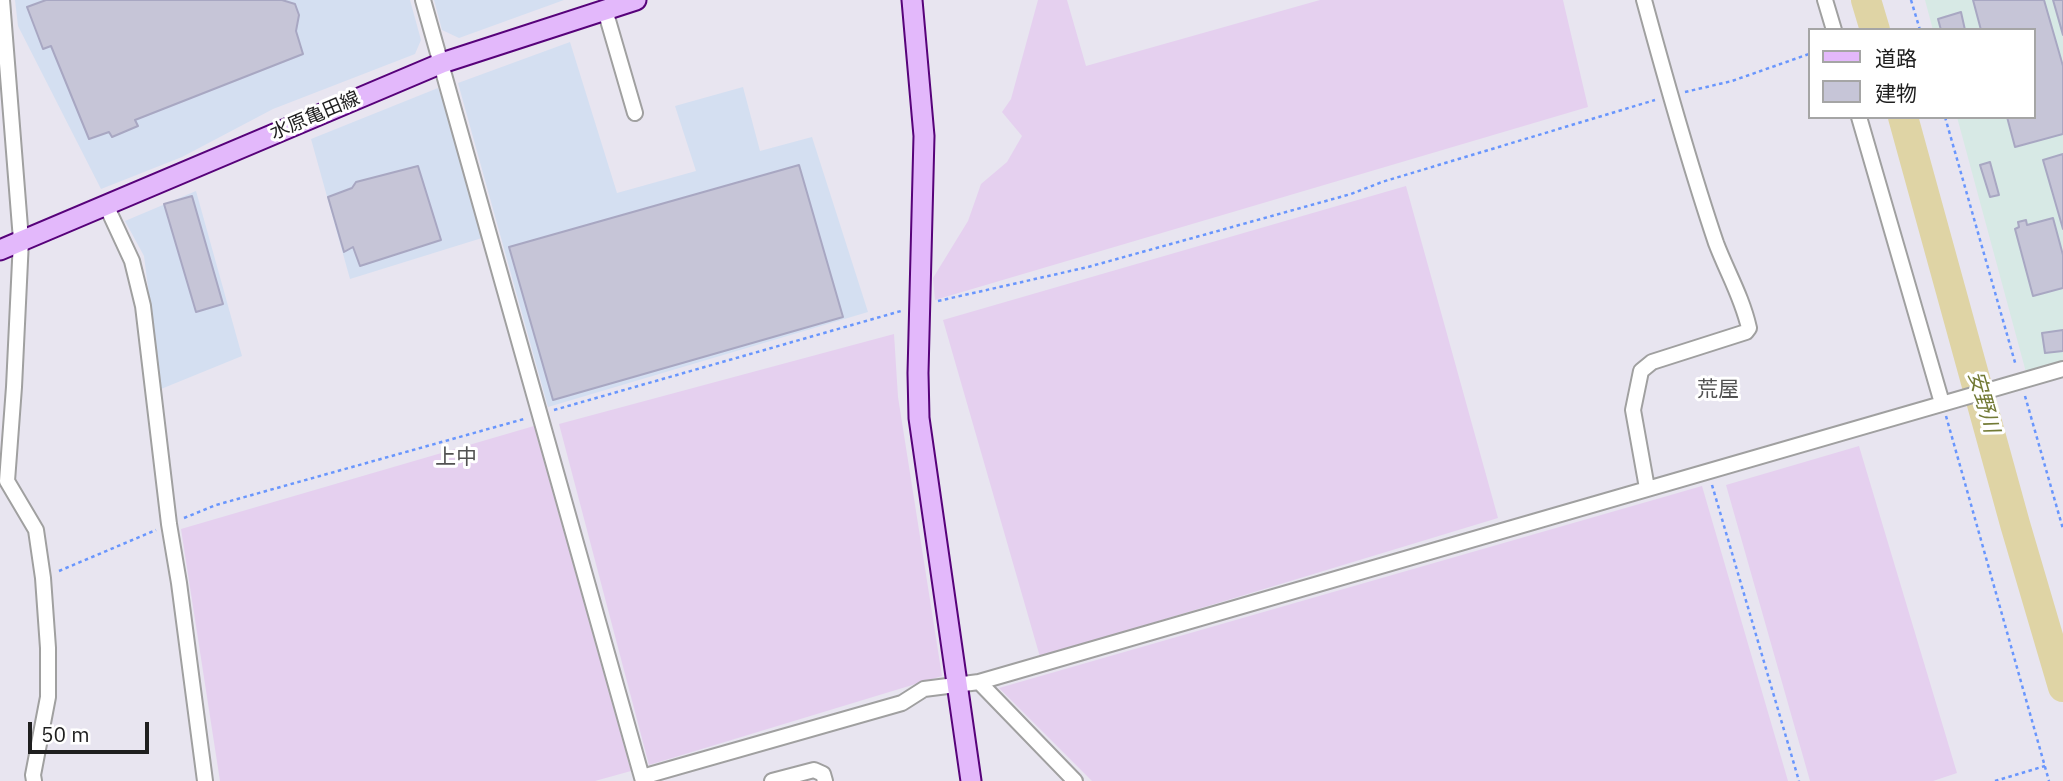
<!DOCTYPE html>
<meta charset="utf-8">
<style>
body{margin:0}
#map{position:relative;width:2063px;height:781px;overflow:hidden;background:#e8e5f0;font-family:"IBM Plex Sans","Noto Sans JP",sans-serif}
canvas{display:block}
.legend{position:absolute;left:1808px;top:28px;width:228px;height:91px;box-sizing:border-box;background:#fff;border:2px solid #a5a5a5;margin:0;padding:9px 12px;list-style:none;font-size:21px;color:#1f1f1f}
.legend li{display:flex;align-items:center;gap:14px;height:35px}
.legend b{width:35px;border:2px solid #a5a5a5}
.scale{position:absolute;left:28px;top:722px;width:121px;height:32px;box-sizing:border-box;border:4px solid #1f1f1f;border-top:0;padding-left:9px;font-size:21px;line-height:24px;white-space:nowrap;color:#1f1f1f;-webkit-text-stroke:5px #fff;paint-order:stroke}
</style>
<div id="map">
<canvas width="2063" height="781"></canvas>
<ul class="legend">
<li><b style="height:9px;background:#e3b8fb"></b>道路</li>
<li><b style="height:19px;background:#c6c5d7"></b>建物</li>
</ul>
<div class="scale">50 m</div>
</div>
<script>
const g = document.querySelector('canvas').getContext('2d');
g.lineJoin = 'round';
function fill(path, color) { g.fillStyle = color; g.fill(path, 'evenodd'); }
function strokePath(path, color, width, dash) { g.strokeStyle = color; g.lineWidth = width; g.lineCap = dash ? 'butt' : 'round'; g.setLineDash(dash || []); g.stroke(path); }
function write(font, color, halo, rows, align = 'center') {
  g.font = font + ' "IBM Plex Sans","Noto Sans JP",sans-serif'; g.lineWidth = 6; g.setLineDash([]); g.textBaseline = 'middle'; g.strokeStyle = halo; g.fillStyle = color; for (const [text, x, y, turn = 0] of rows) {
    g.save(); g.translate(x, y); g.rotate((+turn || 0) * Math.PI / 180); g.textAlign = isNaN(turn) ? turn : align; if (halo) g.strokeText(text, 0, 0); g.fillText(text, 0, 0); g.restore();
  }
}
fill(new Path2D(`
 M15,0H410L421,40L415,54L273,109L182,157L101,189L18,26Z
 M434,0H564L459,38L442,30Z
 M570,42L617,193L696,171L675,106L743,87L760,151L812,137L868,312L548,407L458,83Z
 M438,88L451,123L482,238L350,279L311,139Z
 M196,191L242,356L161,389L144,256L125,221Z`), '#d4dff1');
fill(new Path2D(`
 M1925,0H2063V366L2027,376L1957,117H2033V30H1933Z`), '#d7e9e5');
fill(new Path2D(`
 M1038,0H1067L1086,66L1320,0H1563L1588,107L935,300L933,278L968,221L981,184L1007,162L1022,136L1002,112L1011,99Z
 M1406,186L1498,518L1040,657L943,320Z
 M894,334L898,397L942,676L649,765L559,424Z
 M534,426L631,771L595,781H220L181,529Z
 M1859,446L1957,773L1933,781H1810L1726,485Z
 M1702,486L1788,781H1092L999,688Z`), '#e5d0ef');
strokePath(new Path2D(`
 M1866,0L1875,30
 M1903,117L2015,524L2063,687`), '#dfd4a5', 30);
const building = new Path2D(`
 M46,0H282L295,4L299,15L296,31L303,54L135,120L138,126L112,137L109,132L89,139L51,46L43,49L27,7Z
 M1973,0H2044L2063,66V134L2015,147L2007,117H2033V30H1981Z
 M2053,0H2063V35Z
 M1961,12L1965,30H1941L1938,19Z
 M2063,154V229L2043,160Z
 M1990,162L1999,195L1990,197L1980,165Z
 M799,165L843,317L553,400L509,247Z
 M418,166L441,240L360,266L353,247L344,252L328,197L352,188L356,182Z
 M192,196L223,304L196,312L164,204Z
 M2053,218L2063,255V288L2033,296L2015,229L2019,227L2018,222L2026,220L2027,225Z
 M2063,330V351L2045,353L2042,333Z`);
fill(building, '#c6c5d7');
strokePath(building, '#a8a7c2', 2);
const street = new Path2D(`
 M2,0L21,240L14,387L7,481L36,530L43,578L48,648V697L33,775L34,781
 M423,0L643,781
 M1644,0C1666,81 1689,163 1716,243C1727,272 1742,297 1749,328L1746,332L1652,362L1641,371L1633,410L1647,488
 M1825,0L1834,30
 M605,10L635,113
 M1859,117L1942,403
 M106,205L132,261L143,306L169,524L179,583L205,781
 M979,682L1075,781
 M642,777L902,703L924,689L979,682L2063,369
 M772,781L814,770L823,774L825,781`);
const secondary = new Path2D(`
 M912,0L924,136L918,373L919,418L971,781
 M0,250L442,63L636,0`);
strokePath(street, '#a0a0a0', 18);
strokePath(secondary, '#57027a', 23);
strokePath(new Path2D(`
 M1911,0L1920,30
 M1685,92L1732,81L1809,54
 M1945,117L2016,366
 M938,301L1088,267L1351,194L1382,182L1655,100
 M2025,396L2063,529
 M554,410L901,311
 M1946,416L2049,781
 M1712,485L1799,781
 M184,518L216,505L524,419
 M59,571L156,530
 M1995,781L2045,766`), '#6996fd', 2.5, [3.5, 3.5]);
strokePath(street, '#fff', 14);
strokePath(secondary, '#e3b8fb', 19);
write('19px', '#1f1f1f', '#fff', [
 ["水原亀田線",315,116,-23]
]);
write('21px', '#525252', '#fff', [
 ["荒屋",1718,390],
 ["上中",456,458]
]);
write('italic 21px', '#727a35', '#fff', [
 ["安野川",1983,402,74]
]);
</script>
